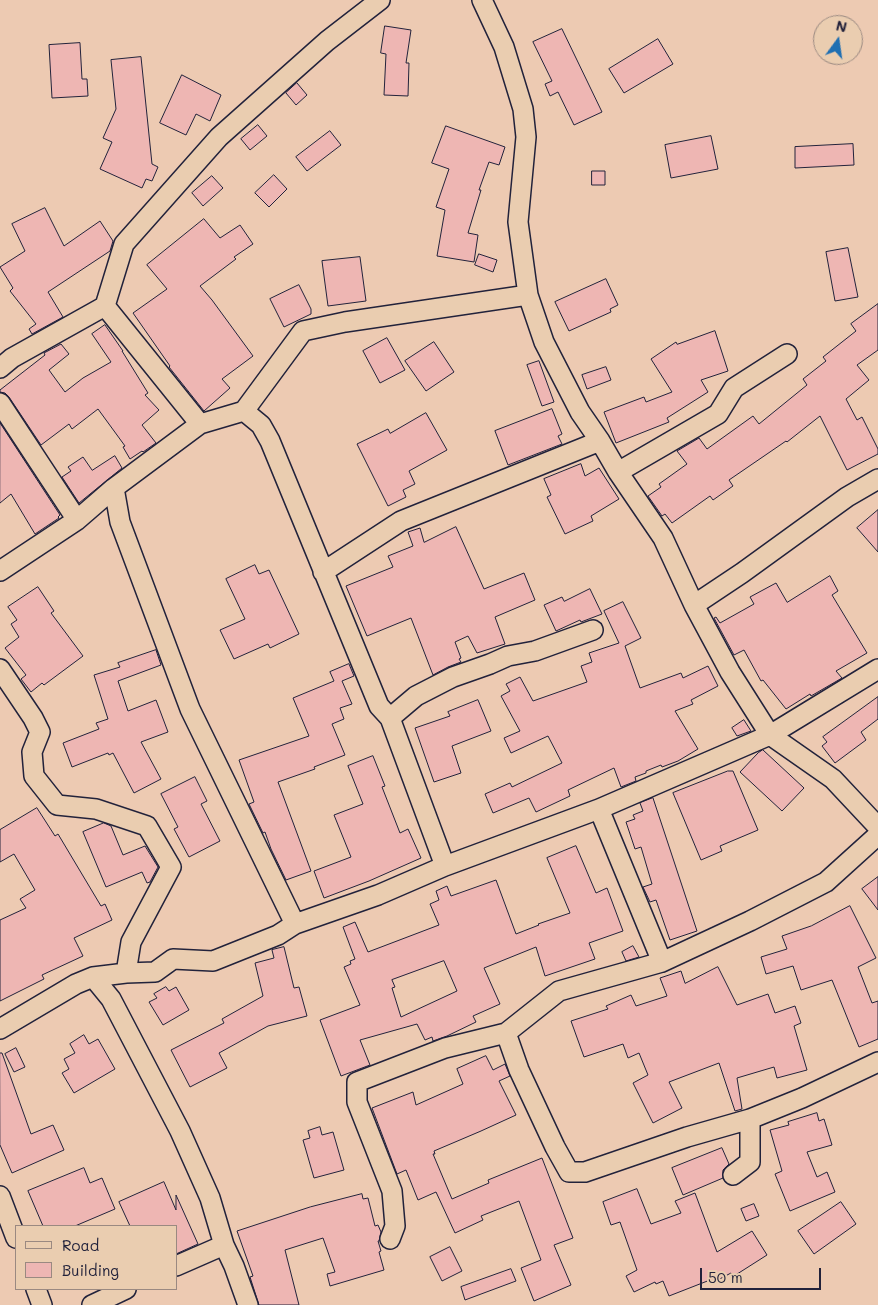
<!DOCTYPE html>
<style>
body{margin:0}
#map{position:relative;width:878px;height:1305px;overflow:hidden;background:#edcab2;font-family:Mali,sans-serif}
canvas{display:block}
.legend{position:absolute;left:15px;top:1225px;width:162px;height:65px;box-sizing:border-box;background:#eacdb0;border:1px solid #9a8981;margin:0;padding:6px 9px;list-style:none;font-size:15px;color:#22223b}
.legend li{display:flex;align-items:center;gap:10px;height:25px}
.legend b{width:25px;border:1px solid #9a8981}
.north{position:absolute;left:813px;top:15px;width:50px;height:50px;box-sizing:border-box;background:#eacdb0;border:1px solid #9a8981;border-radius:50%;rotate:14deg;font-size:14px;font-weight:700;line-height:20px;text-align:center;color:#22223b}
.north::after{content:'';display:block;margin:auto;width:18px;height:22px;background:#1f6fb2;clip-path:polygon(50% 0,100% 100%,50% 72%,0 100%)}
.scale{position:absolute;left:700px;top:1268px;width:121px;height:22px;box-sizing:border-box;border:2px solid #22223b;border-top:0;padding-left:6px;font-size:15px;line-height:18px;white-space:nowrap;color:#22223b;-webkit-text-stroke:4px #eacdb0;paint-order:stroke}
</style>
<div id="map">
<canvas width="878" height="1305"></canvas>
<ul class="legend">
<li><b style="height:6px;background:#eacdb0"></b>Road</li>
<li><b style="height:14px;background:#eeb6b3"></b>Building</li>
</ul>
<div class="north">N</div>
<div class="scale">50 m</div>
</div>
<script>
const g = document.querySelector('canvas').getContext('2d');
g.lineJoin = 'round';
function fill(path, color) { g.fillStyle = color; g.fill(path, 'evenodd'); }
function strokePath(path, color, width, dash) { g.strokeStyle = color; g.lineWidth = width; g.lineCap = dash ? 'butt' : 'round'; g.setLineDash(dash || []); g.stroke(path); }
const building = new Path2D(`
 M385,26L411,30L406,63H409L408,96L384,95L386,54L381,53Z
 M562,29L602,112L574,125L558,92L550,96L545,84L552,81L533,42Z
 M658,39L673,64L624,93L609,69Z
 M80,43L82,79H87L88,96L52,98L49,45Z
 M141,57L152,164L158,167L152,181L146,179L142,188L100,169L112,142L103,138L116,109L111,60Z
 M182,75L221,95L210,121L196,114L186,135L160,123Z
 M297,83L307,95L296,105L286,93Z
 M258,125L267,136L250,150L241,139Z
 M446,126L505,147L499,165L489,162L479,190H481L468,233L478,235L474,262L437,256L445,210L436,207L449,169L432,163Z
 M330,131L341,145L307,171L296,157Z
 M711,136L718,169L671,178L665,145Z
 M853,144L854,165L795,168V147Z
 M592,171H605V185H592Z
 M274,175L287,189L269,207L255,193Z
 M212,176L223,188L203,206L192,193Z
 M45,208L64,246L100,221L113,241L110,251L48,292L63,317L32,334L29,329L36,324L10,291L13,288L0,267L25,251L12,224Z
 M204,219L220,238L240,225L253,244L234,257L236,259L200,286L212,300L253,356L222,379L230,388L204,411L169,367L170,366L133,313L167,289L147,265Z
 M848,248L858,297L835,301L826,252Z
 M479,254L497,260L493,272L475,265Z
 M360,257L366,301L328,306L322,261Z
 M606,279L618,305L610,309L611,312L569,331L555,302Z
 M299,285L311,309V314L284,327L270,299Z
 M878,304V350L857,365L869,380L846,399L857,420L862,417L878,449V454L847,470L820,416L787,442L786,441L729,480L733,486L713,500L710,496L672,523L665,514L662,516L648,496L661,487L659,484L687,464L677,451L699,438L707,449L753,416L759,424L807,385L803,379L826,361L823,357L856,331L851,324Z
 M105,325L123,351H122L148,393L145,395L159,410L142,425L156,443L143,452L142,451L130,459L123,447L125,446L98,409L72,429L69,424L41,445L9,397L5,393L0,392V390L45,355L44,353L61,344L69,354L49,370L65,392L83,378L111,362L92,334Z
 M715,331L728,371L701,380L708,392L667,418L669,422L616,443L604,412L644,397L646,402L672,392L651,359L676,342L677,344Z
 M387,338L405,370L380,383L363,351Z
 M434,342L454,372L426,391L405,361Z
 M539,361L554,402L542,406L527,365Z
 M606,367L611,380L587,389L582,375Z
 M552,409L562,434L558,436L562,444L508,465L495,431Z
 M426,413L447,450L409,471L415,484L403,490L406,497L388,506L357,444L388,429L390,433Z
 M0,423L60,515L58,517L59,518L35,534L11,494L0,503Z
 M115,456L122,468L79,503L62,477L71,471L68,467L83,457L92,470Z
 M581,464L585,476L599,468L619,499L591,516L593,521L565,534L547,497L551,495L544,479Z
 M878,510V552L857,528Z
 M456,527L484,589L524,573L535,600L495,617L505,644L477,653L468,636L455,642L461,658L459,659L461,662L448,667L433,675L411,618L367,636L346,586L393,567L388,556L413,546L408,532L420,528L424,542Z
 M255,565L259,574L269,570L299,634L270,648L268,644L234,659L220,630L245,619L226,579Z
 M830,576L838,591L832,595L867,653L836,671L842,678L811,696L810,694L786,709L763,680L761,681L744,650L734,655L714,618L716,617L720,623L754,604L750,597L776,583L787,602Z
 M38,587L54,611L51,613L83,656L44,685L42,683L31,692L21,679L26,675L5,648L19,637L11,624L17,620L8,607Z
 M590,589L602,614L581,622L580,620L556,631L544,605L562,597L564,601Z
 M623,602L641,638L625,646L640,688L681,673L683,678L708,666L718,686L691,700L693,704L675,711L698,749L678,761L662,767L661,765L646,771V773L635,777L636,781L621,787L614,768L568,790L570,796L536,812L529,798L493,813L485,794L510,783L512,787L562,763L548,736L511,753L504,738L520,731L501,696L510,691L506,684L520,677L533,701L587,682L581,666L592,662L589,653L619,643L604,611Z
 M156,650L161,665L118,681L128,711L156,700L168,732L141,742L161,779L134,793L113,753L109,755L108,753L72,767L63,743L99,729L96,723L108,719L94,675L120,667L118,663Z
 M349,664L354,676L342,681L352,704L340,708L344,719L332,724L345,755L314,767L315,769L278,782L311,871L286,880L271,849L265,832L263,833L249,804L254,802L239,760L309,736L293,698L334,681L330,672Z
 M878,697V719L861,732L866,740L835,763L822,746L827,742L823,737Z
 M478,700L491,731L452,746L461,773L434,782L415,728L450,716L448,712Z
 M744,720L751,731L737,736L732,728Z
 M763,750L804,788L782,811L740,772L758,753Z
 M373,756L385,786L382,787L400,833L408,829L421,858L369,881L324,898L314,871L351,857L334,815L363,804L348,766Z
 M728,771H733L758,830L720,846L722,851L701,860L673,793Z
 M195,777L207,801L201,804L220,841L189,857L174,829L178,827L161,794Z
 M653,798L697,931L670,940L656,900L650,902L643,887L652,884L641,847L635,849L626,822L635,819L633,815L643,811L640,803Z
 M37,808L55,836L58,834L101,906L105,904L112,920L74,938L83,956L42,975L44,979L0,1001V920L26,908L20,899L35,890L14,854L0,862V830Z
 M104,823L111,826L123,855L145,846L158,867L150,882L147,883L142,872L106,887L83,832Z
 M576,846L596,893L607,888L623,931L589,943L595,959L545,976L536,947L484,968L500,1004L473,1016L476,1022L447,1036L433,1041L432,1037L425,1040L417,1024L360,1040L370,1065L341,1076L320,1020L360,1005L344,967L351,964L350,961L355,959L343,927L355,922L368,952L439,925L430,904L439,900L436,891L447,886L451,896L496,880L516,934L539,925L538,924L570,913L547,858ZM444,961L457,991L401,1017L392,988L395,987L392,980Z
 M878,877V910L862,889Z
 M850,906L876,958L858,967L872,1003L878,1001V1039L859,1047L832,980L801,990L793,966L766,974L761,957L787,949L782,936L811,926Z
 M633,946L639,957L626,961L622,952Z
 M284,947L294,988L299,987L307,1016L268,1026L219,1053L227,1068L190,1087L171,1050L224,1023L222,1019L263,996L255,963L274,958L272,950Z
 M718,967L737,1005L768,994L775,1013L795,1006L801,1023L794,1026L807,1070L777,1078L774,1067L737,1078L742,1109L735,1111L719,1063L669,1082L682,1108L653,1123L633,1083L648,1075L639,1053L628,1058L623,1044L584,1057L571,1021L608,1009L606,1006L631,995L636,1006L667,996L660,978L681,971L685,983Z
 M166,987L169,991L176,987L189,1010L163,1025L149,1002L157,998L154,994Z
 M84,1035L89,1044L98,1039L115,1069L74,1093L62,1073L69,1069L64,1059L75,1053L70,1044Z
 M16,1048L25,1067L14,1072L5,1054Z
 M0,1053H2L31,1134L53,1125L64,1150L12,1173L0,1145Z
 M486,1056L493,1070L505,1064L510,1076L499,1081L516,1115L481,1131L434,1151L435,1154H433L452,1199L489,1183L488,1180L542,1158L573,1238L554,1245L571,1285L534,1301L521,1268L541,1260L519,1201L481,1216L483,1220L455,1233L436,1192L418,1200L406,1170L397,1174L372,1108L413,1092L416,1105L463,1084L457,1069Z
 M817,1113L819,1121L824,1119L832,1145L807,1152L817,1177L827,1172L835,1192L790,1211L775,1174L782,1171L770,1130L789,1125L788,1122Z
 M320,1127L322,1135L333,1132L344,1170L314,1178L303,1140L310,1138L308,1131Z
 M722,1148L729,1164L723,1170V1178L683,1195L672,1168Z
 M84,1168L90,1183L102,1178L115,1209L75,1226H43L28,1191Z
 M164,1182L176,1210V1195L198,1244L176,1254V1226H130L119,1202Z
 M637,1189L651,1224L681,1213L675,1201L695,1193L717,1252L752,1231L767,1255L734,1276L731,1273L712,1283L710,1280L669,1296L663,1281L656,1284L655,1282L634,1292L626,1276L637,1270L620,1222L611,1225L603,1202Z
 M362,1194L363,1199L368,1198L375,1226L378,1225L381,1232L379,1241H378L381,1251L379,1252L384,1270L330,1286L327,1274L335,1272L323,1238L285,1250L299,1305H259L250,1277L253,1276L237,1231L310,1207Z
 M841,1202L856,1224L814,1254L798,1231Z
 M754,1204L759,1216L746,1221L741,1209Z
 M450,1247L462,1271L442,1281L430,1257Z
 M511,1269L516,1281L465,1300L461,1287Z`);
fill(building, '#eeb6b3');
strokePath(building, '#22223b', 1);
const minor = new Path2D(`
 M482,0L504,47L523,109L526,137L518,222L528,295L544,342L580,412L600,441L618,472L663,538L694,605L730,672L770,735L833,779L878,827
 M105,306L200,424
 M0,368L12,358L105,306L124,244L219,137L327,41L380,0
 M0,403L77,520
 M618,472L718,414L734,388L787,354
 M114,488L120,522L190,709L295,924
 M0,571L77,520L114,488L200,424L244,411L303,331L345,322L528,295
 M323,572L401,521L600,441
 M694,605L742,573L847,497L878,479
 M0,669L33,718L40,732L32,752L34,776L57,805L96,809L147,826L171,867L131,942L126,973
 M390,718L416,696L453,677L490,664L508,656L535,651L593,630
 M445,866L599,809
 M662,962L599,809L770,735L878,669
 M93,977L111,999L180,1131L210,1198L224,1245L234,1266L248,1305
 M0,1029L76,984L93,977L126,973L155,972L173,959L213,961L278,935L295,924L378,895L445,866L390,718L379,706L270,441L261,425L244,411
 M506,1033L519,1070L555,1147L569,1172H585L687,1137L750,1119L802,1098L878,1062
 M733,1175L750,1162V1119
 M0,1196L16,1238
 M390,1239L395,1226L392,1191L357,1102V1082L445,1048L506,1033L559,991L662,962L750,921L826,882L878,835
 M176,1266L224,1245
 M36,1289L42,1305
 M92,1305L126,1289`);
strokePath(minor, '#22223b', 22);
strokePath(minor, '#eacdb0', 19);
</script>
